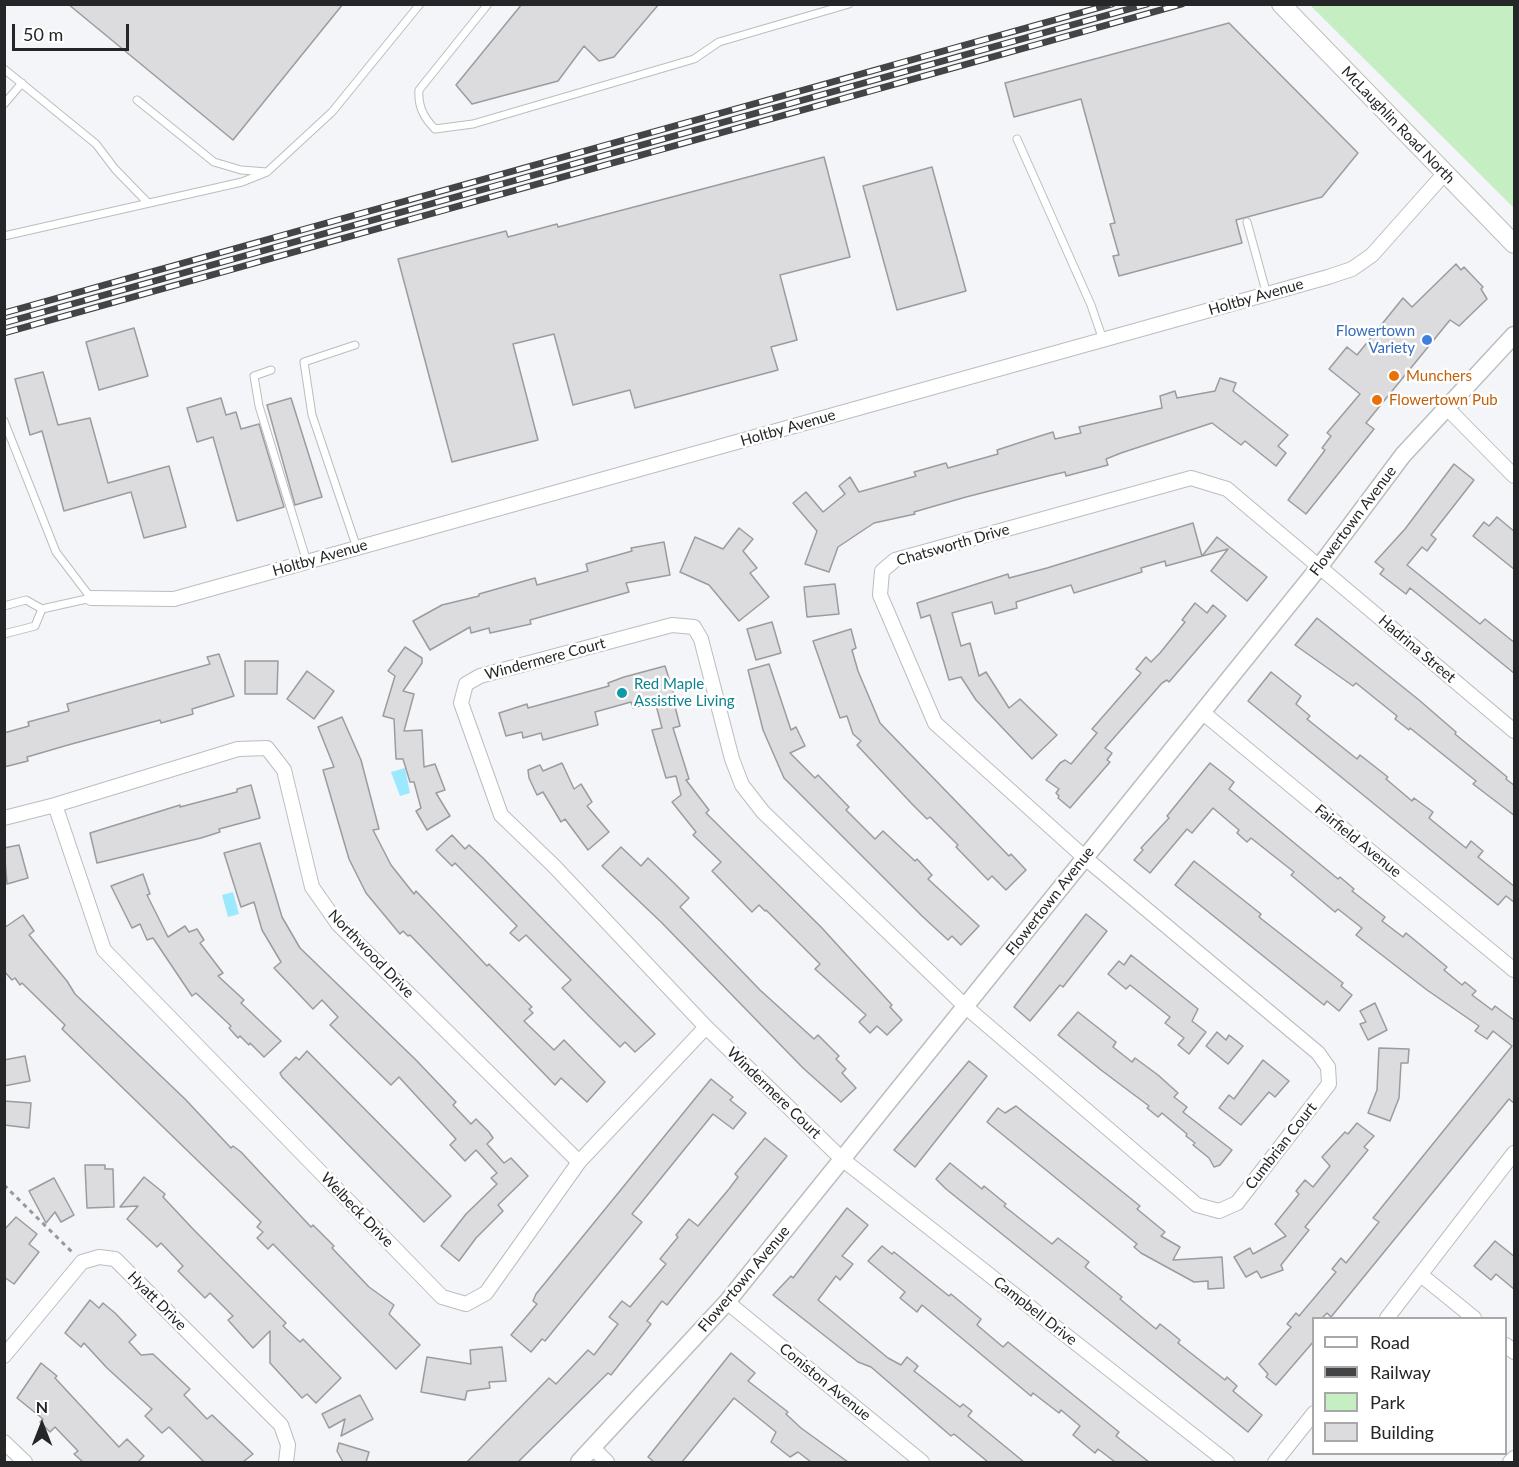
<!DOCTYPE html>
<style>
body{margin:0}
#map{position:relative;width:1519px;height:1467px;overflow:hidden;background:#f3f5f8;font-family:Lato,sans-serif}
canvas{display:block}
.frame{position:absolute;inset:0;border:6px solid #252627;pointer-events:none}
.legend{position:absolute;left:1312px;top:1317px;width:195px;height:138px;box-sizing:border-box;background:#fff;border:2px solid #a8a8a9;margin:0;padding:8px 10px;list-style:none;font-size:18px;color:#252627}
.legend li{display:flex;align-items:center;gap:12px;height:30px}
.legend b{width:30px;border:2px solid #a8a8a9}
.north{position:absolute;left:12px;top:1395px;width:60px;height:60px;-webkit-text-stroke:4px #fff;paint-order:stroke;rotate:0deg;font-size:16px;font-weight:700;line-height:24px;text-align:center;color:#252627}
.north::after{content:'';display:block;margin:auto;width:21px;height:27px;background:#252627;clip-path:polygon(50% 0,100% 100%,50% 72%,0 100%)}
.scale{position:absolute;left:12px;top:24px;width:117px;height:27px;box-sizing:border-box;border:3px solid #252627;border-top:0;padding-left:8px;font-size:18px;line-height:21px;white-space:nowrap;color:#252627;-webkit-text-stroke:4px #fff;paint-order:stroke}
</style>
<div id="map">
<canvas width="1519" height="1467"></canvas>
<div class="frame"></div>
<ul class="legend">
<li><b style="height:8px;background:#fff"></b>Road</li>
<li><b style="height:8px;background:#434445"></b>Railway</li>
<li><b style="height:16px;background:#c5efc3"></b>Park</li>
<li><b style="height:16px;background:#dcdbdd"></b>Building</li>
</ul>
<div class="north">N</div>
<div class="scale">50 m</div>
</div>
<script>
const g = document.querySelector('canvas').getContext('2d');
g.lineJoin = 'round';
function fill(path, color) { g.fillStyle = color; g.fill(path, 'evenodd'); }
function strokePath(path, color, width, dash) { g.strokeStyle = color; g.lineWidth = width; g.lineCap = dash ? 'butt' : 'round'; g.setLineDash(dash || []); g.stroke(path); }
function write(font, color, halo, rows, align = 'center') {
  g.font = font + ' Lato,sans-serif'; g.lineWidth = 5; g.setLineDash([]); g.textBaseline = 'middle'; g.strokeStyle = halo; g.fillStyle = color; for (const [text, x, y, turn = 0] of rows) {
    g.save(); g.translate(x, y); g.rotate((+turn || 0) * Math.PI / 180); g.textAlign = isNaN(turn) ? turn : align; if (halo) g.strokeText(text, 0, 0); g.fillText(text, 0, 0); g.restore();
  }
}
fill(new Path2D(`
 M1310,5H1514V208Z`), '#c5efc3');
fill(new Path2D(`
 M405,768L410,793L400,796L391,772Z
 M233,892L239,914L228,917L222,895Z`), '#9ce9fe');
const building = new Path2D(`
 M68,4H343L233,140Z
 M522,4H659L614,57L599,61L584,46L558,81L472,104L456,85Z
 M1229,23L1358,153L1322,197L1236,220L1242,243L1119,276L1113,256L1119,255L1110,224L1115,223L1081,99L1014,117L1005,83Z
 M824,157L850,257L780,275L797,340L771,347L778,370L635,408L630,390L573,405L554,334L513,344L538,440L452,462L398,259L506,231L508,237L557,224L558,227Z
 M932,167L966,291L897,310L863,186Z
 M1456,264L1461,270L1464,267L1483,287L1481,289L1487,299L1459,326L1450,320L1366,423L1374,429L1306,514L1288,500L1325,450L1322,448L1331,436L1327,433L1360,394L1329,369L1347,347L1357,355L1403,298L1412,307Z
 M134,328L148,376L99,390L86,342Z
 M43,372L58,425L90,418L108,483L169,466L186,527L144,538L131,492L64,511L42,431L30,435L15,379Z
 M1220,378L1236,383L1233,391L1288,435L1278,446L1286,453L1276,466L1245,441L1241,445L1212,423L1121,453L1106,459L1108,465L1066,476L1065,472L1048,476L966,497L914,512L915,514L874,523L838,547L829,572L805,564L817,531L793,503L806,492L823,512L845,494L839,486L850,477L859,492L916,476L914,472L946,463L948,468L998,454L997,450L1040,436L1053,432L1055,439L1081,433L1079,427L1162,408L1160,396L1175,391L1177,398L1215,391Z
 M221,398L226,415L236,412L241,429L259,424L284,507L237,521L213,437L197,442L187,408Z
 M291,398L322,497L295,505L267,405Z
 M1454,464L1474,480L1431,535L1436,539L1427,551L1422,547L1407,565L1480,624L1485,619L1515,643V674L1410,588L1406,594L1380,574L1384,569L1375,562L1405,529Z
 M1497,517L1515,532V570L1473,536L1484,522L1489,526Z
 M1193,523L1202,556L1217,537L1267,577L1247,601L1211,571L1228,549L1166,566L1165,561L1141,568L1142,572L1074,593L1071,585L1016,602L1017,608L995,614L992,602L952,613L961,646L970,643L979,676L986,672L1009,708L1020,699L1057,735L1032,759L976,700L961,677L949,680L930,615L921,618L917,603L1008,574L1009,578L1047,568Z
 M739,528L753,539L743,551L757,568L750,573L769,597L739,621L709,585L680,572L695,537L723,549Z
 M664,542L670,575L626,583L629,592L530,620L531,624L490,633L489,628L471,633L470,627L430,650L413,621L442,605L479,596V594L535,578L537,585L588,571L586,564L632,551L631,548Z
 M835,584L839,614L807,617L804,587Z
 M1195,603L1207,613L1213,605L1226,616L1169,682L1167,680L1162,683L1105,748L1112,753L1107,760L1110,762L1070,808L1058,798L1059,796L1056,793L1059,789L1046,780L1060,763L1065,760L1071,764L1097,733L1092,729L1141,673L1136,669L1146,657L1151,662L1160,653L1185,622L1182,620Z
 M1317,618L1419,700L1456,732L1455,734L1507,777L1506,779L1515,786V816L1473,784L1476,781L1410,728L1409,730L1395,719L1397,716L1356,683L1353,686L1295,645Z
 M772,622L781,653L756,660L747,629Z
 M851,629L856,648L852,650L858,671L880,723L1009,856L1011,854L1026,870L1006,890L992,876L988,880L956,847L958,845L930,817L927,819L912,804L857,745L861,741L853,734L847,716L840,718L813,641Z
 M405,647L422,658V663L403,691L414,694L404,731L422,730L424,767L435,764L445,790L436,793L450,816L427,830L416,811L421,808L414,782H410L403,759H396L394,719L383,716L395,676L388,671Z
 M219,654L234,696L192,709L193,714L161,723L160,720L68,745L27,757L28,761L4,767V733L29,726L28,722L69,711L67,704L210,664L207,657Z
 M245,661H278L277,694H245Z
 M769,664L791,730L796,727L805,746L790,753L815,778L818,775L849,807L846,810L875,839L883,831L915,861L917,859L932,875L928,879L979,926L961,945L952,936L948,940L922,916L784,778L763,730L748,670Z
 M665,666L674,694L672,695L680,726L673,728L689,779L686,780L709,810L706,813L822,928L892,1005L890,1007L902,1020L887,1035L877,1026L870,1033L859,1022L866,1015L815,969L820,964L766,910L765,911L759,905L752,912L712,871L721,862L693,835L696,832L672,802L681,795L676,776L666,778L658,751L652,730L662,728L655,701L633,708L631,702L595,712L598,725L543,740L541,733L523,738L522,732L506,736L499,713L527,704L528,708L609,686L608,683L624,677Z
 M307,671L334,691L314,719L287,699Z
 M1271,672L1301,696L1296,704L1310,716L1307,719L1357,759L1360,755L1388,777L1386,779L1412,801L1414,798L1433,812L1429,818L1466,848L1471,841L1483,851L1478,857L1515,887V903L1506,896L1498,905L1248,701Z
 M342,717L361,760L379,829L373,830L391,865L414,894L416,891L487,966L489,964L532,1007L529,1009L533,1013L524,1021L554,1050L564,1040L605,1082L587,1102L561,1078L555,1085L410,935L408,936L403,931L400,934L366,893L349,859L323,770L334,767L318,727Z
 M562,763L574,789L581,784L592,802L587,806L609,832L588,850L565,819L561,822L543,792L537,795L529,778L528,770L540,765L543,771Z
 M1210,763L1234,782L1229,789L1338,879L1340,877L1354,889L1352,891L1385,917L1382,921L1403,937L1406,933L1417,942L1447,967L1444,970L1462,985L1465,982L1476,991L1472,995L1492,1010L1495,1006L1515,1021V1104L1509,1099L1331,1317L1327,1313L1322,1318H1314V1341L1276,1385L1266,1377L1268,1374L1259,1364L1291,1327L1287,1324L1296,1313L1299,1316L1336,1272L1332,1269L1341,1258L1346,1263L1379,1222L1373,1218L1512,1046L1493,1031L1487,1039L1475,1031L1479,1026L1427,990L1356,935L1362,928L1338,909L1335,912L1291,875L1294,872L1251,838L1247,842L1237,833L1239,830L1213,808L1192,833L1187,829L1150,873L1134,860L1143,850L1141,848L1169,818L1167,816Z
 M251,785L260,818L219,829L220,832L201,838L97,863L90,833L180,805V807L237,792V789Z
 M452,835L465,849L469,845L483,858L655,1034L635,1052L625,1042L620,1047L587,1014L562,988L571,980L526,935L519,941L510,933L517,926L455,863L452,866L436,850Z
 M260,843L282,917L300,948L416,1060L456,1102L453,1105L471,1124L476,1119L489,1132L493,1138L487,1144L504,1163L511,1158L528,1176L498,1205L503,1211L476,1238L459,1261L441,1246L466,1214L497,1184L491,1178L497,1173L476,1150L465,1161L450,1145L456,1139L399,1077L391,1085L330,1025L338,1017L322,1000L313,1009L274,968L281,962L262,930L254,902L241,907L224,853Z
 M19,845L28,878L7,884L4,848Z
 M621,847L641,866L648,858L674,883L689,898L680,907L760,990L814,1039L818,1035L839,1056L836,1059L846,1069L842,1073L856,1088L841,1102L803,1068L661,922L602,866Z
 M1194,861L1261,914L1259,917L1343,983L1341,986L1352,995L1339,1011L1327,1001L1324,1005L1175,885Z
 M143,874L150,894L147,895L168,937L185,926L189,932L197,929L204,940L200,943L223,973L218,976L244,1000L241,1003L281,1041L264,1057L250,1043L249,1045L240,1036L238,1038L229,1028L231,1026L196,993L192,996L153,938L147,940L140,924L132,928L111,886Z
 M1086,914L1107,931L1063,987L1060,985L1030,1021L1014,1007Z
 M23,915L34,931L29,935L67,981L75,994L185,1099L231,1148L233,1146L241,1152L311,1227L313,1225L334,1246L332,1248L369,1287L394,1305L389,1314L420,1345L396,1369L273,1244L268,1249L257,1238L263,1232L257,1227L261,1222L62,1029L65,1025L22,983L20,985L15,978L12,980L4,971V928Z
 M1131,955L1198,1009L1192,1021L1206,1032L1189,1054L1178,1045L1184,1038L1165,1023L1170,1017L1130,985L1126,989L1108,974L1119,961L1124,965Z
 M1375,1003L1387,1030L1368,1040L1360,1024L1366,1022L1360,1011Z
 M1078,1012L1116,1042L1113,1047L1132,1062L1135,1058L1158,1075L1178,1093L1174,1097L1187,1107L1183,1112L1232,1150L1220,1165L1214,1167L1209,1158L1193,1145L1195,1143L1186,1136L1187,1134L1162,1113L1158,1117L1147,1108L1149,1106L1101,1070L1058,1035Z
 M1217,1032L1226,1040L1229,1035L1243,1046L1228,1064L1206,1046Z
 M1379,1048L1409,1049L1408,1063H1401L1399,1098L1390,1121L1368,1113L1377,1090Z
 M307,1051L451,1196L424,1222L282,1077L280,1073L296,1057L299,1060Z
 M25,1056L30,1081L4,1086V1060Z
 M1263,1060L1289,1081L1275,1097L1269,1092L1241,1125L1219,1108L1229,1095L1234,1099Z
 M969,1061L987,1076L915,1167L894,1150Z
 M711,1079L733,1097L730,1100L746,1113L733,1129L713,1114L632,1214L642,1222L545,1341L542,1339L531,1352L511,1335L537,1304L533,1301L536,1294Z
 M4,1101L31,1103L29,1128L4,1125Z
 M1016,1106L1140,1206L1137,1209L1165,1232L1161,1236L1180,1247L1173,1260L1222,1257L1224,1288L1208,1289V1281L1194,1282L1141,1253L1134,1247L1137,1244L987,1122L998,1108L1005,1113Z
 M1357,1123L1374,1136L1364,1147L1368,1150L1305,1227L1309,1230L1281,1265L1283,1270L1261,1278L1257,1271L1246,1277L1234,1257L1250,1248L1253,1254L1286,1236L1275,1224L1299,1194L1296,1191L1305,1180L1313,1187L1330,1166L1322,1157L1345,1132L1348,1134Z
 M765,1138L787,1156L667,1305L662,1301L647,1321L651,1324L611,1375L608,1373L518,1462H467L549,1378L556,1384L588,1350L594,1355L618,1324L609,1317L622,1301L630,1307L666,1264L660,1259L678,1237L676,1235L689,1219L698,1226L729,1189L738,1177L735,1174Z
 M950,1163L982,1189L984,1186L1006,1204L1004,1206L1052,1244L1058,1238L1089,1262L1085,1267L1122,1297L1120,1299L1156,1329L1160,1324L1169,1331L1180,1340L1178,1343L1225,1380L1227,1377L1237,1386L1233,1391L1262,1415L1248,1432L946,1189L936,1179Z
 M85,1165H105V1169H113L114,1207L87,1208Z
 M144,1177L165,1194L163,1197L193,1229L286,1323L283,1326L300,1342L303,1339L341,1378L316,1403L307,1394L302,1398L270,1363V1331L253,1348L228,1320L233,1316L210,1293L205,1298L178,1271L183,1266L161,1243L157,1247L127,1219L138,1206L120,1207Z
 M54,1178L74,1215L61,1222L55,1212L46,1223L29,1191Z
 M847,1208L868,1225L842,1256L853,1264L840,1280L836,1276L818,1300L888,1358L901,1365L907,1357L918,1366L914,1371L960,1407L963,1404L972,1411L968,1416L1024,1462H988L954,1434L951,1436L871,1367L858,1362L773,1295L791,1276L793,1278Z
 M16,1217L37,1234L29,1244L39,1252L14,1284L4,1277V1230Z
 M1495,1241L1515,1257V1290L1496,1274L1491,1280L1474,1266Z
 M882,1246L892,1254L894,1252L949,1296L951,1294L981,1319L977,1325L1003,1347L1008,1342L1119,1432L1116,1436L1149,1462H1115L1098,1449L1095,1453L1073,1435L1080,1426L1061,1410L1059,1413L1033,1393L1031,1396L922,1305L917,1312L900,1298L905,1292L868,1261Z
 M90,1300L99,1308L103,1303L115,1313L136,1335L129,1342L141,1355L153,1354L190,1389L184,1395L207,1419L212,1415L253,1454L243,1462H204L169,1427L162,1433L145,1416L152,1409L107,1368L84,1343L81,1347L65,1333Z
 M502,1347L506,1381L489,1382L490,1388L467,1391L465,1400L421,1392L427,1357L471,1364L470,1350Z
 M731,1353L755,1373L748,1381L788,1412L786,1414L801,1428L848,1462H811L798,1452L790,1457L771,1442L776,1432L734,1398L682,1462H654L648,1457Z
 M41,1363L57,1376L55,1378L119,1447L127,1439L144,1456L138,1462H83L74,1454L78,1451L55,1427L50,1432L40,1422L43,1419L17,1398Z
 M360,1395L373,1419L341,1436L345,1419L329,1428L322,1414Z
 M339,1443L369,1452L366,1462H343L337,1451Z`);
fill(building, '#dcdbdd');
strokePath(building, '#9c9b9d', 1.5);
const service = new Path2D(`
 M488,4L419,90C418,106 423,117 435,129L473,124L694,59L719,42L849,4
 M4,69L96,144L115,169L148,203
 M137,100L214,162L241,170L267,172L332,112L420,4
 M4,104L22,83
 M1017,139L1091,305L1103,340
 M1247,222L1267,295
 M4,236L242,182L267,172
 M355,345L304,362L312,415L357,548
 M271,370L254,376L259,406L307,562
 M4,421L56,552L91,598L42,609
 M4,606L26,600L42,609L35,626L4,634`);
const minor = new Path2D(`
 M1446,407L1514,476
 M91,598L174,599L1328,277L1352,269L1372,255L1445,173
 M1202,712L1514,970
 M55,805L104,950L442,1297L466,1304L486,1293L579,1162L706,1027
 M4,818L55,805L238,749L267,748L284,770L312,887L338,924L579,1162
 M1421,1275L1474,1318
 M727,1302L922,1462
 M1387,1318L1514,1153
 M1506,1345L1514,1352
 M4,1356L82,1262L99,1257L115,1259L281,1425L288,1445L286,1462
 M4,1442L25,1462
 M594,1449L607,1462
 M1227,1462L842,1159L706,1027L554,866L501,815L461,703L466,684L480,676L672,625L694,627L701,639L732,759L742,785L763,812L966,1007L1197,1205L1219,1211L1237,1203L1329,1084L1328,1067L1318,1053L1084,857L935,723L880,595L882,571L895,560L1191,478L1227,489L1514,731
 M1275,1462L1314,1413
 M1510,1462L1514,1458`);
const tertiary = new Path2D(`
 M579,1462L727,1302L1320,566L1403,455L1514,335`);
const secondary = new Path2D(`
 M1281,4L1514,244`);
strokePath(service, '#bbbdbf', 9);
strokePath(minor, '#bbbdbf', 16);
strokePath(tertiary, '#bbbdbf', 19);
strokePath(secondary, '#bbbdbf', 20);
strokePath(new Path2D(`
 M4,1185L72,1252`), '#97989b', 3, [4.5, 4.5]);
strokePath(service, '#fff', 7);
strokePath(minor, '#fff', 14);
strokePath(tertiary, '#fff', 16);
strokePath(secondary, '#fff', 18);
const rail = new Path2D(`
 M4,313L1112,4
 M4,323L1147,4
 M4,333L1182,4`);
strokePath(rail, '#434445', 7);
strokePath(rail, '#fff', 4.5, [14]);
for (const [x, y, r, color] of [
 [1427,340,6,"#3f7fe0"],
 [1394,376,6,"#e8710a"],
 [1377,400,6,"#e8710a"],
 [622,693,6,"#0f9aa8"]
]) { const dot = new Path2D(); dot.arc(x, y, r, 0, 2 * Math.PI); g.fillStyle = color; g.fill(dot); strokePath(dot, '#fff', 2); }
write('15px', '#252627', '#fff', [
 ["McLaughlin Road North",1398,125,46],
 ["Holtby Avenue",1256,297,-16],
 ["Holtby Avenue",788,428,-16],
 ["Flowertown Avenue",1353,521,-53],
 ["Chatsworth Drive",953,545,-16],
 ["Holtby Avenue",320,558,-16],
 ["Hadrina Street",1417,649,40],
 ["Windermere Court",545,659,-15],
 ["Fairfield Avenue",1358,841,39],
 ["Flowertown Avenue",1050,901,-52],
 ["Northwood Drive",371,954,46],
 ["Windermere Court",774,1093,44],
 ["Cumbrian Court",1281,1146,-52],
 ["Welbeck Drive",357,1210,46],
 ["Flowertown Avenue",744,1279,-50],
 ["Hyatt Drive",157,1301,45],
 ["Campbell Drive",1035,1311,38],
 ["Coniston Avenue",825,1382,39]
]);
write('15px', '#366cbe', '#fff', [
 ["Flowertown",1415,331],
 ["Variety",1415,348]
], 'right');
write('15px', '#c56008', '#fff', [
 ["Munchers",1406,376],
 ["Flowertown Pub",1389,400]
], 'left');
write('15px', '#0d838f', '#fff', [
 ["Red Maple",634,684],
 ["Assistive Living",634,701]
], 'left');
</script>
